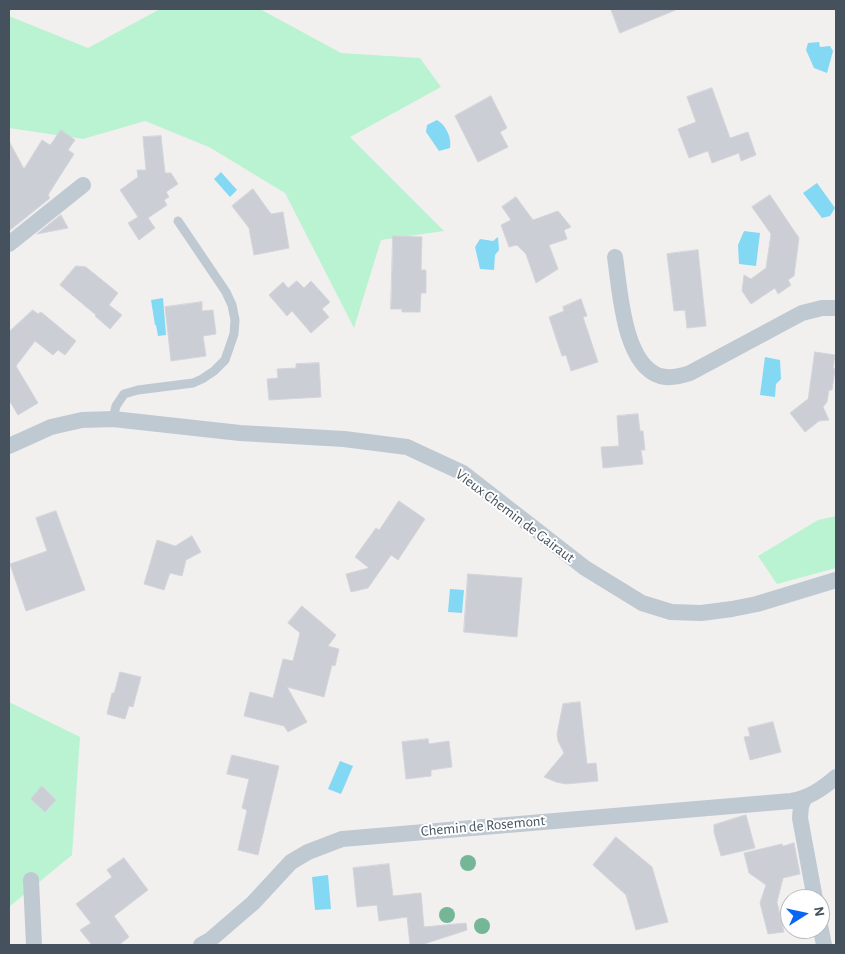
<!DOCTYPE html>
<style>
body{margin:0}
#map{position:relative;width:845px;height:954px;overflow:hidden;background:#f2efef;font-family:"Alegreya Sans",sans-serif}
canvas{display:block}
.frame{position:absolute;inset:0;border:10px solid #45525e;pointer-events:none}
.north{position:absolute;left:780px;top:889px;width:50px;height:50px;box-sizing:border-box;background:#fff;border:1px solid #b5babf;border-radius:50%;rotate:80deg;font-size:14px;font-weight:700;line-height:20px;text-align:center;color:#45525e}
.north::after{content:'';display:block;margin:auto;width:18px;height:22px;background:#0966f2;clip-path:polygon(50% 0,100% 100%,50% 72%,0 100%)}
</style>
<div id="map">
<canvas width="845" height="954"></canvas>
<div class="frame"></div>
<div class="north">N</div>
</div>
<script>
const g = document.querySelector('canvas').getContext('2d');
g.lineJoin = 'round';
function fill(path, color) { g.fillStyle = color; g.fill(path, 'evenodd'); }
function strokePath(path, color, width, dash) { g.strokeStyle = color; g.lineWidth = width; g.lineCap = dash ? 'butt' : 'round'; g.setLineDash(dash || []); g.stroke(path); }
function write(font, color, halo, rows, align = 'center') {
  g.font = font + ' "Alegreya Sans",sans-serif'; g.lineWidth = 4; g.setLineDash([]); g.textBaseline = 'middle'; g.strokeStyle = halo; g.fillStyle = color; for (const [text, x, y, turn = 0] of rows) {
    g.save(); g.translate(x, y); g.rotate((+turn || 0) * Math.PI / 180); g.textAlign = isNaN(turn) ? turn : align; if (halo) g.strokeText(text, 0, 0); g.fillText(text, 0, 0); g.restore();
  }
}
fill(new Path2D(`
 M160,9H260L341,53L420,58L441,87L350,137L444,231L381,240L354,328L285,193L209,147L145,121L83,139L9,128V16L88,48Z
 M836,516V568L777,584L758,556L818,520Z
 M9,702L80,737L72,855L9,907Z`), '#baf3d2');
fill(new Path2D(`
 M819,42L820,47L830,46L833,51L827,73L814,68L806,50L808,43Z
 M437,120C446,125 452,138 450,148L439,151L426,132L427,125Z
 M221,172L237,190L230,197L214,179Z
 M817,183L835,208L830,216L822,218L803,193Z
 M744,231L760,233L756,266L739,264L738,245Z
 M498,237L499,250L495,255L494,270L480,269L475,247L480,239L493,241Z
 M163,298L166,335L158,336L156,325H155L151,300Z
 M765,357L780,360L781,379L776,384L775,397L760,395Z
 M450,589L464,590L462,613L448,612Z
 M340,761L353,766L341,794L328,789Z
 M328,875L331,909L315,910L312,877Z`), '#83d8f4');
const building = new Path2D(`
 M611,9H678L620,33Z
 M712,88L730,138L748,132L756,155L741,161L739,153L712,163L708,151L689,158L678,129L696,122L687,97Z
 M491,96L507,128L500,132L508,147L478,162L455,116Z
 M61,130L75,140L68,150L74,154L48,195L50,198L9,231V141L24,169L42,140L50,145Z
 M161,136L165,173H171L178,184L166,192L169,197L164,200L167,205L148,218L155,228L139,240L128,223L138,217L120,190L138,177L137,170H146L143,137Z
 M253,189L271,214L283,212L289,248L254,255L249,228L232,206Z
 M770,195L799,238L794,276L788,280L791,285L778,294L775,288L751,304L742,291L744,275L751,279L766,268L771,234L752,207Z
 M516,197L533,220L558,211L571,227L564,230L567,239L549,245L558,269L536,283L526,254L517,245L509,247L501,225L511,220L502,207Z
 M61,215L68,228L37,234Z
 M393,236L422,237L421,270H426V293H421L420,312H402V309H391Z
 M698,250L706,326L687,328L685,310L674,311L667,254Z
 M76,266L86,267L118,293L109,305L122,315L110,329L95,316L96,315L60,285Z
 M297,281L304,288L311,281L330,302L322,309L329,317L311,333L292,311L287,316L269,295L283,282L288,288Z
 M581,299L587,316L583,317L598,362L571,371L566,355L562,356L549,317L564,311L563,307Z
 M202,302V311L213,310L216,334L203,336L206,356L171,361L165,307Z
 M33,310L38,314L41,312L76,341L65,355L58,350L53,355L35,341L16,366L38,403L18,415L9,400V332Z
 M815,352L835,355L833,368L835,369L832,390H829L827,402L823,407L829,420L819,421L805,432L790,413L808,399Z
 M319,363L321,397L269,400L267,379L278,378L277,369L296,368V364Z
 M638,414L640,431H643L645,450H641L643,464L603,468L601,447L619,446L617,416Z
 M399,501L425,519L398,560L391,555L368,588L351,592L346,574L369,568L355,557L376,528L379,530Z
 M56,511L85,590L26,611L10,564L47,551L36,518Z
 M192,536L201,552L186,560L182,576L170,573L164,590L144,584L157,540L175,546Z
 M468,574L522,578L517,637L464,632Z
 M302,606L336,635L328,646L339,649L335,666L332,665L324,697L287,687L307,722L288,732L284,726L244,716L250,692L273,698L283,659L293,661L300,633L288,623Z
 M120,672L141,677L133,707L129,706L125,719L107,714L112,693H114Z
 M580,702L587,764L596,763L598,781L566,784L556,782L544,777L564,753L558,741L557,734L563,704Z
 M773,722L781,752L750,760L744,737L750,736L748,728Z
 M428,739L429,744L449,741L452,767L431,770V776L406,779L402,742Z
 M232,755L279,766L258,855L238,850L247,810L242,808L249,779L227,774Z
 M42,786L56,800L45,812L31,799Z
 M746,815L755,848L721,856L714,832V825Z
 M616,837L652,867L668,922L636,930L626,895L593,865Z
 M794,843L800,874L783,878L777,902L784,932L768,934L760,903L766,885L749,873L744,853L782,844L783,846Z
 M124,858L148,890L114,916L129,937L119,945H92L80,930L91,923L76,904L112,877L107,870Z
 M389,864L393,896L421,893L424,927L466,923L467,930L421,945H410L407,917L379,921L377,905L357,907L353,868Z`);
fill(building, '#cbced4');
strokePath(building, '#d3d5db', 1);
strokePath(new Path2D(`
 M113,419L116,406L124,394L138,390L193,383L202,379L214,371L225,360L234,334L235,320L232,305L226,292L178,221`), '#bfc9d2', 9);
strokePath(new Path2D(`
 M9,244L83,185
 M615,257C620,289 623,364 660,376C670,379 681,376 690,373L802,313L822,308H836
 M9,446L51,427L82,420L113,419L240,433L344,439L407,447L463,473L585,568L642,603L671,612L701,613L732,609L757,604L836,580
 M804,799L801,806L800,818L815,899
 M31,880L34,945
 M820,925L824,945
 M201,945L210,940L253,903L291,862L308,852L342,839L791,801C809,798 822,789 836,777`), '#bfc9d2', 16);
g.fillStyle = '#75b697';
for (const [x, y] of [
 [468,863],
 [447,915],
 [482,926]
]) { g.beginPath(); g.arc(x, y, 8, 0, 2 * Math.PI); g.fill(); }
write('15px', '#45525e', '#fff', [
 ["Vieux Chemin de Gairaut",515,516,37],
 ["Chemin de Rosemont",483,826,-5]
]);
</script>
